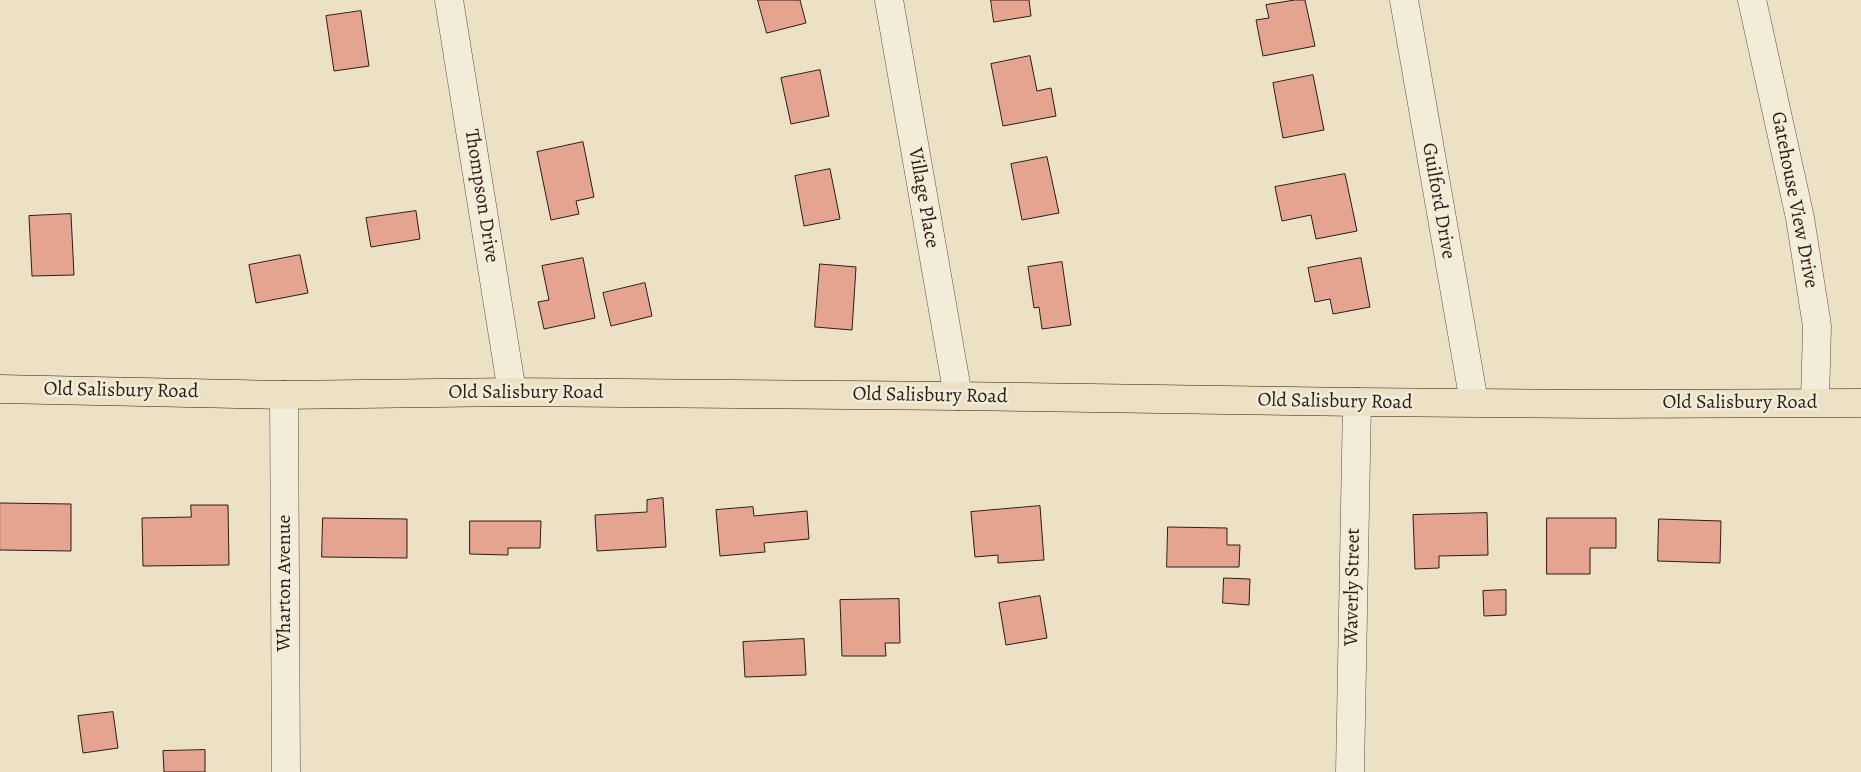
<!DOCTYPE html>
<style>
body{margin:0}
canvas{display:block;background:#ece1c4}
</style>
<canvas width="1861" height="772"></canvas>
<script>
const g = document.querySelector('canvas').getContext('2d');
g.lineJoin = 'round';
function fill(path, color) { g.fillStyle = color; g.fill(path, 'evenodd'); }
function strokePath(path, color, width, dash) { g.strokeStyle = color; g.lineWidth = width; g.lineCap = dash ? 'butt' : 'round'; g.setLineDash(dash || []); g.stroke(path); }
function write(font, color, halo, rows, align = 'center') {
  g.font = font + ' Alegreya,serif'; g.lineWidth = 5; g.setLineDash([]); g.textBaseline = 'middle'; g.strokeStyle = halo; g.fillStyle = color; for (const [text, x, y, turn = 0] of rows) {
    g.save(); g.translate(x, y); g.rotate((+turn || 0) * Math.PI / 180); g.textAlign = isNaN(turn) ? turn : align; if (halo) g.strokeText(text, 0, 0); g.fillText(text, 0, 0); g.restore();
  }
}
const building = new Path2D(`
 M758,0H800L806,23L767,33Z
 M991,0H1029L1031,16L994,22Z
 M1295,0H1305L1315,46L1263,56L1256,20L1269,18L1266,5Z
 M361,11L369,66L334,71L326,16Z
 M1030,56L1037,91L1051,88L1056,116L1003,126L991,64Z
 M820,70L829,116L791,124L781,78Z
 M1313,75L1324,130L1283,138L1273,83Z
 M583,142L594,197L576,201L579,214L551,220L537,152Z
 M1047,157L1059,213L1022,220L1011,164Z
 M830,169L840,219L804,226L795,176Z
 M1345,174L1357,231L1316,239L1311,215L1282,221L1275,187Z
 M416,211L420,239L371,247L366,218Z
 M71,214L74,275L32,276L29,216Z
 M300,255L308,293L256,303L249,265Z
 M583,258L595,318L544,329L538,302L549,300L542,266Z
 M1361,258L1370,307L1333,314L1330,299L1315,302L1308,268Z
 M1062,262L1071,325L1042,329L1039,307L1034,308L1028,267Z
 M820,264L856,267L852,330L815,327Z
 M645,283L652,316L611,326L603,293Z
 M663,498L666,547L597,551L595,515L647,512V500Z
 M0,503L71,504V551L0,550Z
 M191,505H228L229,565L143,566L142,518L191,517Z
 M1040,506L1044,560L998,563V555L975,557L971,512Z
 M753,507L754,516L807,511L809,539L764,543L765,552L720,556L716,510Z
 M1487,513L1488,555L1439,556V568L1415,569L1413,515Z
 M323,518L407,519V558L322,557Z
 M1547,518H1616V548H1590V574H1547Z
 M1659,519L1721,521L1720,563L1658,561Z
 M470,521H541L540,548H508V555L470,554Z
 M1168,527L1227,528V545H1240L1239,567H1167Z
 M1224,578L1250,579L1249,605L1223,603Z
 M1506,590V615L1484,616L1483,591Z
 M1040,596L1047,638L1006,645L999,603Z
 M899,599L900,643H885L886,656H842L840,600Z
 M804,639L806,675L745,677L743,642Z
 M113,712L118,748L83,753L78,716Z
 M205,750V772H164L163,751Z`);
fill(building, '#e4a48f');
strokePath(building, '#2d1c15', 1);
const minor = new Path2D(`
 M449,0L512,392
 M889,0L958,396
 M1404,0L1474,402
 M1752,0L1800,218L1817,326L1815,402
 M284,395L286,772
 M1350,772L1357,402`);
const major = new Path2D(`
 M0,389L284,395L512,392L958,396L1357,402L1593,404L1861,403`);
strokePath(minor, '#5d4d41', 29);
strokePath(major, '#2d1c15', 29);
strokePath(minor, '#f3ecd9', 28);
strokePath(major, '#ece1c4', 28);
write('20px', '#2d1c15', '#f3ecd9', [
 ["Thompson Drive",481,196,81],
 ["Village Place",923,198,80],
 ["Gatehouse View Drive",1794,200,79],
 ["Guilford Drive",1438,201,80],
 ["Old Salisbury Road",121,391,1],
 ["Old Salisbury Road",526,393],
 ["Old Salisbury Road",930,396,1],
 ["Old Salisbury Road",1335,402,1],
 ["Old Salisbury Road",1740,403],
 ["Wharton Avenue",285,583,-90],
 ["Waverly Street",1353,587,-89]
]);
</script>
